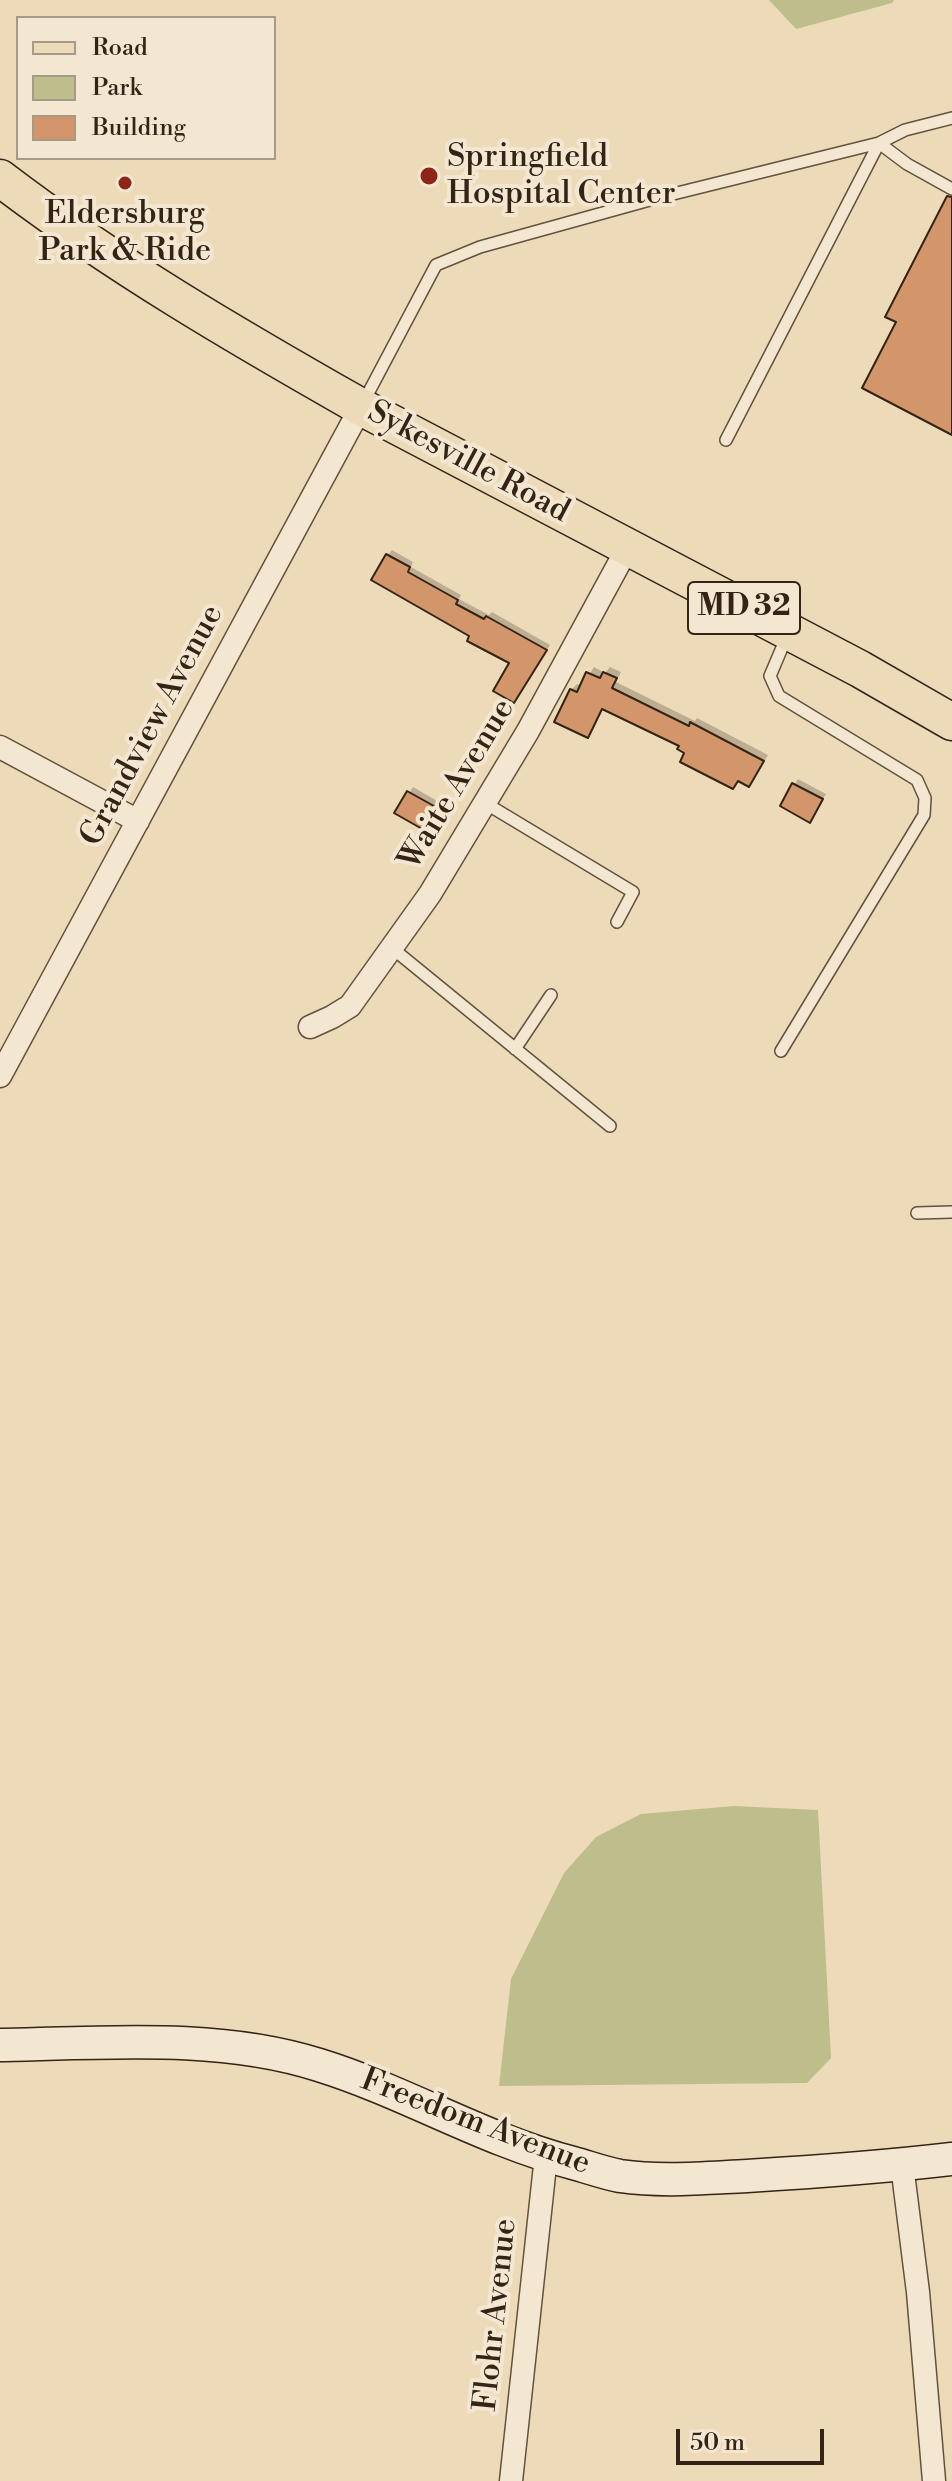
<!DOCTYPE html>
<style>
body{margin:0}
#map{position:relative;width:952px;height:2481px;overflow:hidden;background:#eddab8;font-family:"Libre Bodoni",serif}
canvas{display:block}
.legend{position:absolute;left:16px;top:16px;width:260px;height:144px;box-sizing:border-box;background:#f3e7d1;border:2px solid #a69986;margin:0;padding:10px 14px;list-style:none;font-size:24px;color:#332416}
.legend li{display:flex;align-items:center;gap:16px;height:40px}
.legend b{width:40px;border:2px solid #a69986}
.scale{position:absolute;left:676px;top:2429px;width:148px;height:36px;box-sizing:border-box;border:4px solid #332416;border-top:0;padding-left:10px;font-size:24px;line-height:28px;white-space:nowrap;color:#332416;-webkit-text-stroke:6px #f3e7d1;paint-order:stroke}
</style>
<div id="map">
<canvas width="952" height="2481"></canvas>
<ul class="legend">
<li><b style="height:10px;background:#eddab8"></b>Road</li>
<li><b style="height:22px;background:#bdbe8b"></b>Park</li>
<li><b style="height:22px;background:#d3966b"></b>Building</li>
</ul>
<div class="scale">50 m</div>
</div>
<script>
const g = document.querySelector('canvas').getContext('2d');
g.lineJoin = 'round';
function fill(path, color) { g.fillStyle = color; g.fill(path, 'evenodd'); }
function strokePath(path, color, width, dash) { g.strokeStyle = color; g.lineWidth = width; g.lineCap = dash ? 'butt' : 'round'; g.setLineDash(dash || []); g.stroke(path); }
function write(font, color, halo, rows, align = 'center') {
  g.font = font + ' "Libre Bodoni",serif'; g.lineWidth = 8; g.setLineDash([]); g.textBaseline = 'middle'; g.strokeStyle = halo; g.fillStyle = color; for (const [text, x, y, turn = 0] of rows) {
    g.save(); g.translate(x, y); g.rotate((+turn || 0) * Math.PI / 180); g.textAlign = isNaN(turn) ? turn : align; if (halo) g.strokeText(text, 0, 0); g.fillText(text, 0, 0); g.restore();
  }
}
fill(new Path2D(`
 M769,0H894L892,3L796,29Z
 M734,1806L818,1810L831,2058L807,2083L499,2086L511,1979L564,1873L596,1837L641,1814Z`), '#bdbe8b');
fill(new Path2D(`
 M392,550L413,562L411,567L461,595L459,599L489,615L492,612L550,645L518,696L512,662L472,635L388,555Z
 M594,667L605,673L610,667L621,672L616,682L695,721L697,718L768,755L754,779L749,785L739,780L733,786L681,745L604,707L593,730L588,736L571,690L577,684L582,686Z
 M798,779L826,794L810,820L782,806Z
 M413,787L446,806L435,827L397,813Z`), '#0003');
const building = new Path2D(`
 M947,196L952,197V435L862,388L896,322L885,317Z
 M386,554L410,567L408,572L458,600L456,604L484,619L486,616L547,650L514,703L493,691L509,663L467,641L469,636L371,580Z
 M586,672L600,678L603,672L617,678L612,688L689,726L690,722L764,761L749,787L738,781L733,789L680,762L684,753L677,749L679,746L602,709L588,738L554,722L570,689L577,692Z
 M792,783L823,799L810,823L780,806Z
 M407,791L443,811L431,834L394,813Z`);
fill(building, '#d3966b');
strokePath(building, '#332416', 2);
const lane = new Path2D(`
 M363,403L436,265L480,247L657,198L879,143L905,130L952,118
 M726,440L879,143L907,164L952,189
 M485,803L633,892L617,922
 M392,948L610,1126
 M515,1049L551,995
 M781,1051L924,815L925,798L917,780L779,696L770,676L787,636
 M917,1213L952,1212`);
const street = new Path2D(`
 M0,747L138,821
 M310,1027L332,1017L350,1006L430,894L528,731L628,547
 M0,1076L361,407
 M902,2165L918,2292L934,2481
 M511,2481L546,2156`);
const secondary = new Path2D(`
 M0,2045C103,2043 220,2033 319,2065C406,2092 484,2140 573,2163C588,2167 604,2173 620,2176C662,2182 704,2178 747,2176C815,2172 884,2167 952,2159`);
const primary = new Path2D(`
 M0,178C114,265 236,336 361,407L860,669L952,722`);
strokePath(lane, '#62523e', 14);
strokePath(street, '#62523e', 25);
strokePath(secondary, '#332416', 35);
strokePath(primary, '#332416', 39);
strokePath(lane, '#f3e7d1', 11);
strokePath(street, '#f3e7d1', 22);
strokePath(secondary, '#f3e7d1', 32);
strokePath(primary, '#eddab8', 36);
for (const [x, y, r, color] of [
 [429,176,10,"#8f2418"],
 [125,183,8,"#8f2418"]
]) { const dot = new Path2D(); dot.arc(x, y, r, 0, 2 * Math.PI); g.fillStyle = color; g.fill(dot); strokePath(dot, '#f3e7d1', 3); }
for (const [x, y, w] of [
 [744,608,112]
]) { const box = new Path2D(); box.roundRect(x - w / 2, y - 26, w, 52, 6); g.fillStyle = '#f3e7d1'; g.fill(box); strokePath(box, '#332416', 2); }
write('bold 30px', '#332416', null, [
 ["MD 32",744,608]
]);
write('32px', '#332416', '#f3e7d1', [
 ["Springfield",447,158],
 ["Hospital Center",447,195],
 ["Eldersburg",125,215,"center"],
 ["Park & Ride",125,252,"center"]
], 'left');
write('32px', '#332416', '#f3e7d1', [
 ["Sykesville Road",468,463,28],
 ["Grandview Avenue",153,726,-62],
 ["Waite Avenue",458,785,-59],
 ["Freedom Avenue",475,2123,21],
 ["Flohr Avenue",497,2315,-84]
]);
</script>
